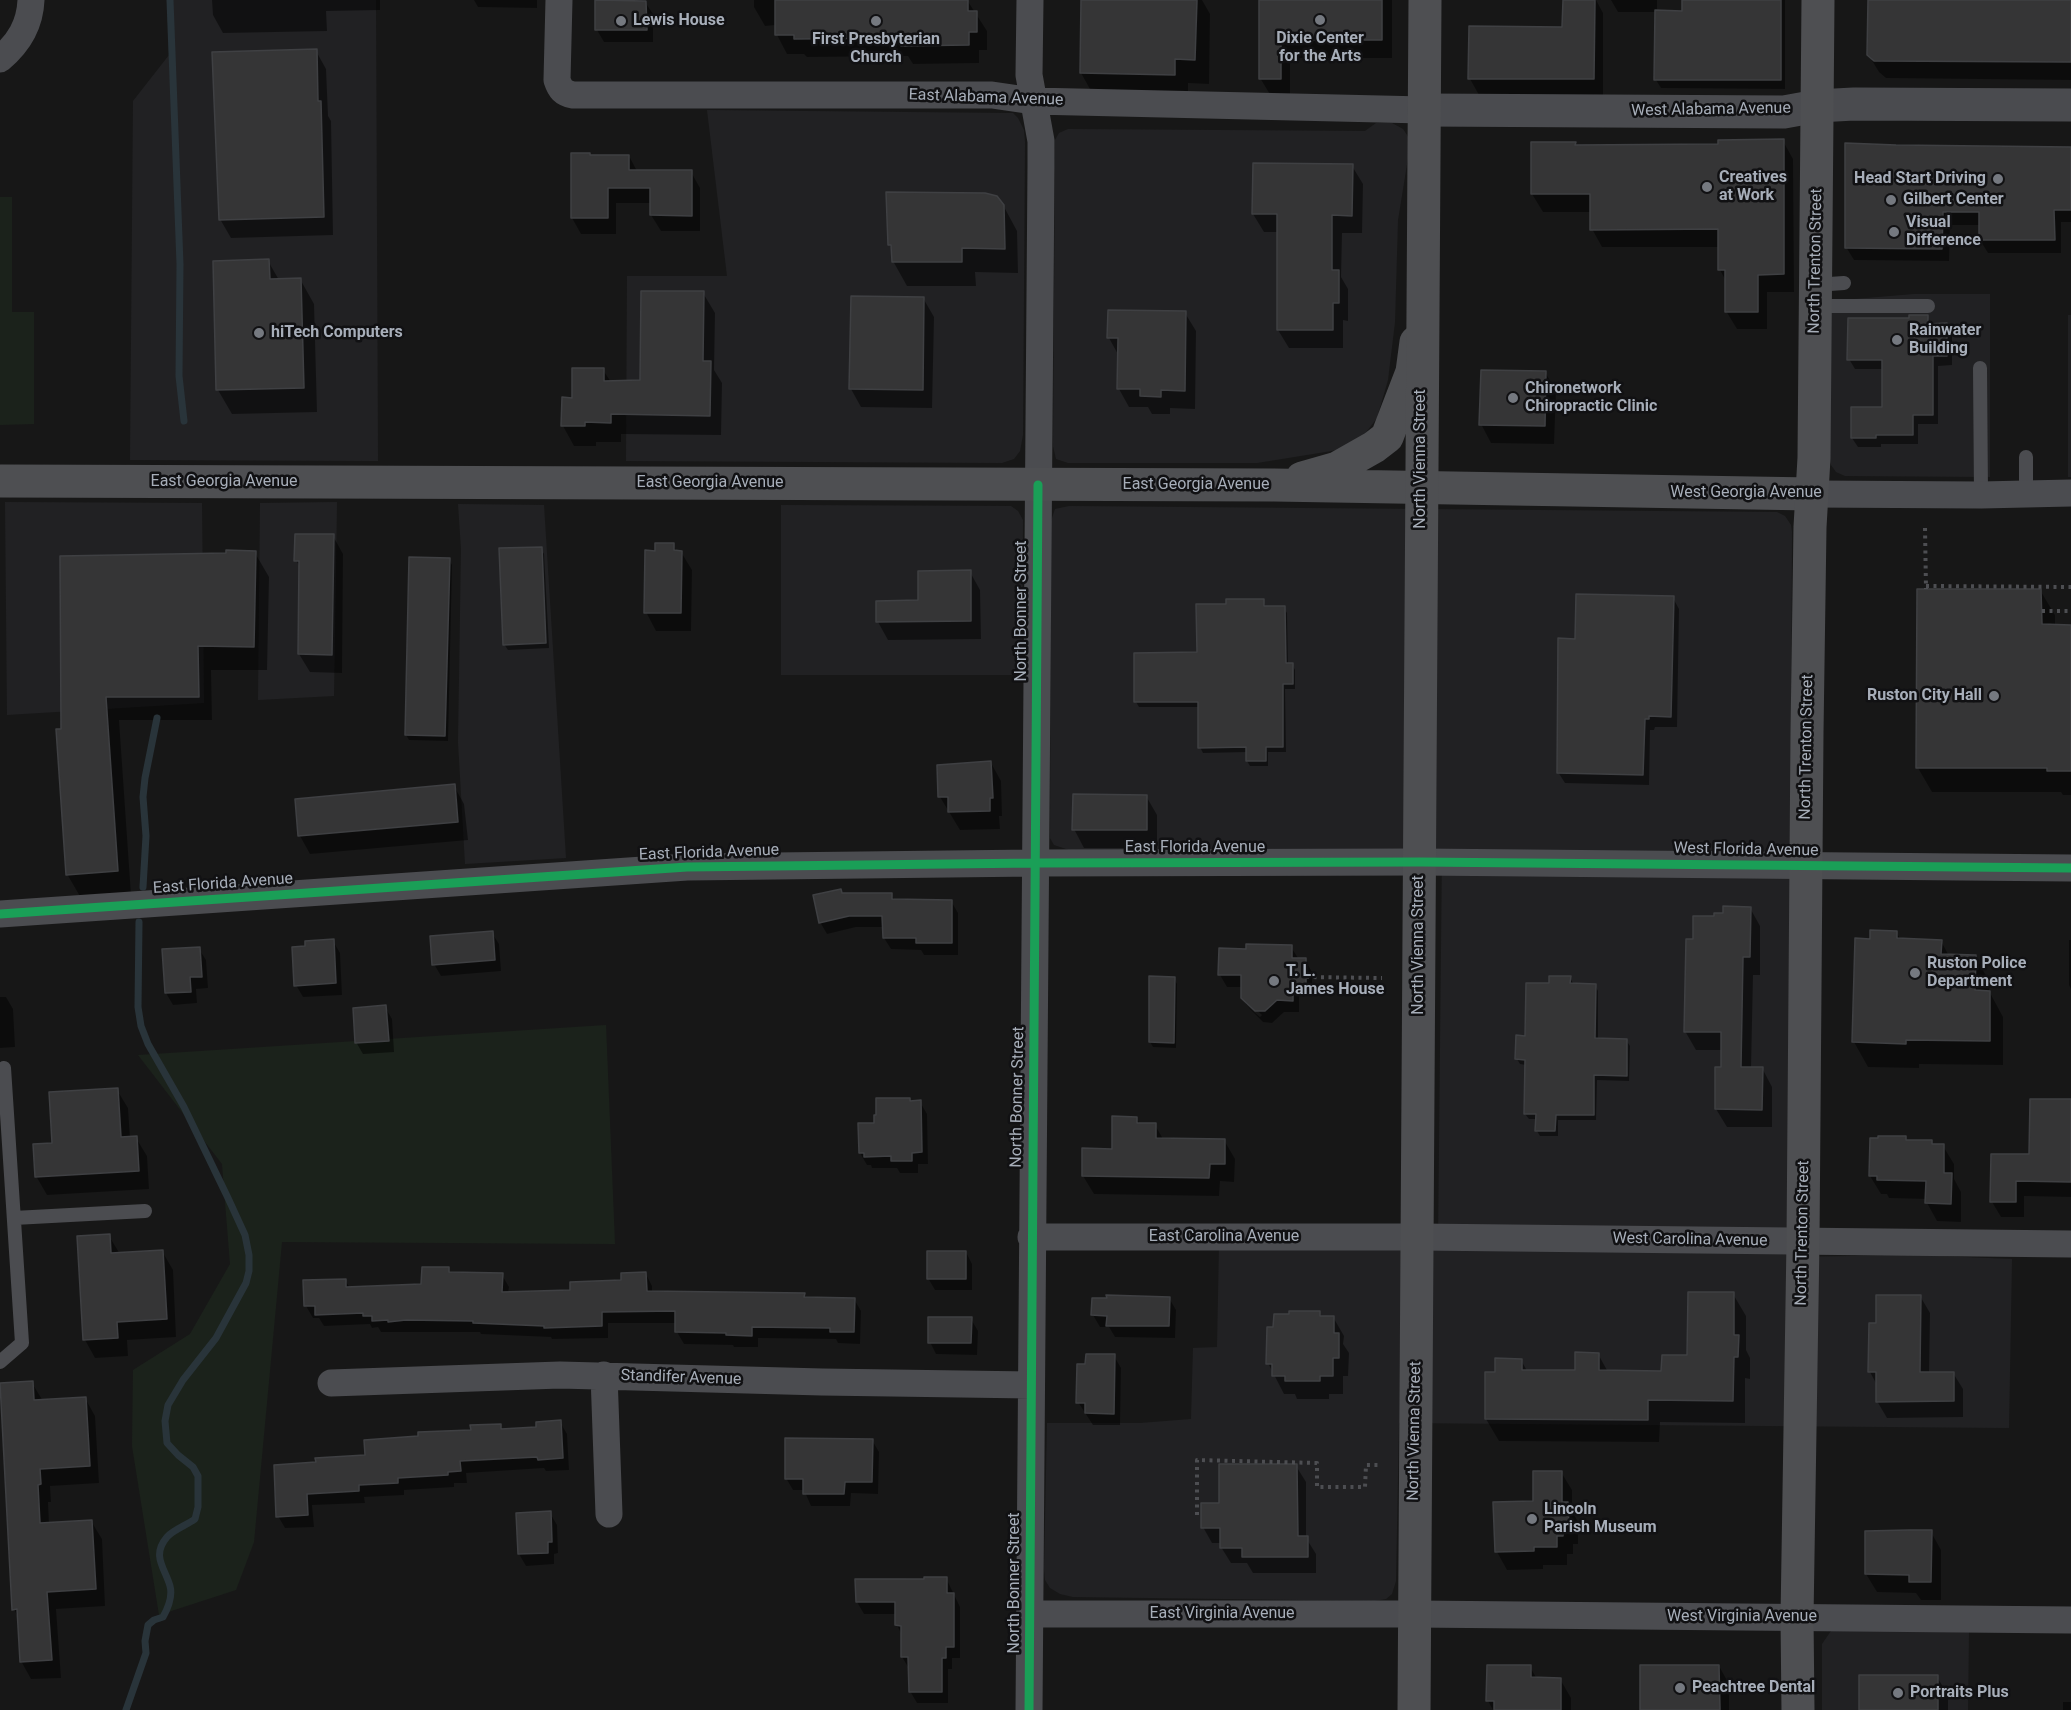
<!DOCTYPE html>
<style>
body{margin:0}
canvas{display:block;background:#171717}
</style>
<canvas width="2071" height="1710"></canvas>
<script>
const g = document.querySelector('canvas').getContext('2d');
g.lineJoin = 'round';
function fill(path, color) { g.fillStyle = color; g.fill(path, 'evenodd'); }
function strokePath(path, color, width, dash) { g.strokeStyle = color; g.lineWidth = width; g.lineCap = dash ? 'butt' : 'round'; g.setLineDash(dash || []); g.stroke(path); }
function write(font, color, halo, rows, align = 'center') {
  g.font = font + ' Roboto,sans-serif'; g.lineWidth = 5; g.setLineDash([]); g.textBaseline = 'middle'; g.strokeStyle = halo; g.fillStyle = color; for (const [text, x, y, turn = 0] of rows) {
    g.save(); g.translate(x, y); g.rotate((+turn || 0) * Math.PI / 180); g.textAlign = isNaN(turn) ? turn : align; if (halo) g.strokeText(text, 0, 0); g.fillText(text, 0, 0); g.restore();
  }
}
fill(new Path2D(`
 M167,0H376L378,461L130,460L133,101L169,55Z
 M707,110L1008,113H1013L1018,118L1024,130L1025,142L1023,435L1020,451L1014,459L1002,463L626,461L627,276H727Z
 M1376,123H1392L1403,129L1409,138V152L1398,220L1395,322L1388,380L1377,418L1361,439L1344,449L1257,463H1068L1056,459L1053,446L1055,140L1059,133L1068,129L1365,131Z
 M1914,294H1990V477L1845,476L1836,472L1831,465L1829,459L1830,301Z
 M2068,315H2071V477H2068Z
 M5,502L202,503L204,703L7,715Z
 M337,502L334,696L258,700L260,503Z
 M458,504L544,505L566,858L465,864L458,742L461,549Z
 M781,505L1011,506L1018,511L1023,520L1022,675H781Z
 M1069,506L1777,512L1785,516L1791,525L1792,532L1789,1257L1915,1255L2012,1259L2009,1428L1399,1423L1396,1581L1392,1594L1386,1599L1374,1601L1073,1597L1060,1594L1050,1588L1045,1580L1044,1569L1047,1423H1140L1191,1419L1193,1348L1217,1347L1219,1246H1438L1442,851L1069,850L1054,845L1050,838L1051,521L1055,509Z
 M1831,1631H1969L1968,1710H1822V1644Z`), '#212123');
fill(new Path2D(`
 M12,197V312H34V424L0,425V197Z
 M606,1025L615,1244L282,1242L254,1542L236,1590L159,1615L132,1446L133,1370L190,1334L230,1264L222,1164L138,1055Z`), '#1b221b');
fill(new Path2D(`
 M212,0H380V10L326,11L327,31L223,33L213,15Z
 M474,0H537V8L478,7Z
 M596,0H647V5L653,14V42H604L597,30Z
 M754,0H967L987,31V50H979V63L913,64L908,56L807,57L804,54H787L777,35L776,25L765,26L754,7Z
 M1083,0H1202L1210,14L1209,84L1188,83V99L1095,98L1081,73Z
 M1260,0H1392V58H1290V96H1271L1260,78Z
 M1564,0H1596L1603,13V95H1479L1470,79L1564,29Z
 M1611,0H1657V12H1683V0H1785V89L1661,88L1656,80V12H1618Z
 M1869,0H2071V80L1886,78L1879,72L1868,54Z
 M316,51L326,69L328,116L331,121L333,235L231,238L220,219Z
 M1783,141L1793,159L1794,292H1767V329H1737L1726,311V281L1720,270V247H1602L1592,229V212H1543L1532,194L1533,143L1575,144L1576,146H1719Z
 M1896,147L2071,148V222H2061V253H1988L1980,240V225H1950L1949,261L1854,260L1846,247Z
 M572,154L591,157L629,156L637,171L691,172L700,188V231H661L651,215L652,203H616V234H581L572,218Z
 M1352,166L1363,184L1362,233H1342L1341,277L1348,289V321L1343,320V348H1289L1278,330L1279,232H1264L1253,214Z
 M1003,205L1017,231L1018,273L975,272L976,286H907L893,261V251L889,244Z
 M268,261L279,280L300,279L314,304L317,412L232,414L218,390L214,262Z
 M703,293L715,313L714,370L722,383L721,435L621,434V442H596V446H574L563,426L573,399L603,370L611,382H641Z
 M923,298L934,317L932,408L861,407L851,389Z
 M1185,313L1196,331L1195,409L1170,408V414H1152L1148,407H1129L1119,389V356L1109,338Z
 M1927,316L1932,325H1946L1952,335V365L1938,366V424H1918V444H1881V447H1858L1852,438L1884,408V369H1855L1849,359L1910,320Z
 M1545,372L1556,391L1554,444L1491,443L1481,424Z
 M333,536L343,554L342,673L310,672L299,654L301,569L296,560Z
 M673,545L677,552H681L692,570L691,631H656L646,612L657,552Z
 M541,549L544,554L549,648L508,650L504,644Z
 M255,553L269,577L267,670H211L212,720H119L131,895L81,898L67,874L63,730Z
 M449,559L452,565L448,741L409,740L406,735Z
 M970,572L980,590L981,639L888,640L878,622Z
 M2040,590L2055,615V626H2071V795H2063L2061,792H1932L1918,768Z
 M1673,598L1679,609L1677,727H1655L1654,730H1650L1649,785L1565,783L1558,772L1577,640Z
 M1263,600L1266,608H1284L1287,613L1288,664H1292L1295,670V689H1285L1286,752H1268V766H1250L1247,761V752L1203,753L1200,747L1199,707H1139L1136,702V654L1198,653L1228,605Z
 M991,763L1001,781L1002,816H999L1000,829L960,830L940,797Z
 M454,786L464,804L468,840L310,854L300,836Z
 M1146,796L1157,815V848H1084L1074,829Z
 M842,894H891L895,901H951L958,913V955H924L921,950L891,949L884,938V927H856L827,934L820,922Z
 M1750,908L1760,926V975H1753L1751,1068H1762L1772,1087V1127H1727L1716,1109L1723,1068V1050H1696L1685,1031L1695,940L1716,918Z
 M1896,932L1901,940L1941,941L1949,956H1975L1989,981V991L2003,1017V1065L1919,1064V1068L1868,1067L1854,1042L1872,940Z
 M492,933L499,944L501,971L441,976L434,964Z
 M2069,940H2071V989L2069,985Z
 M333,941L340,953L342,995L303,997L296,985Z
 M1291,947L1298,958L1305,960L1312,972V996H1299V1012H1284L1272,1023L1263,1022L1247,1006L1260,1017L1262,1015L1247,1001V1005L1242,998L1243,987H1227L1220,975L1248,950Z
 M199,949L206,960L208,988L196,989L197,1003L173,1005L166,993L164,950Z
 M1174,978L1177,984L1176,1048L1153,1047L1150,1042Z
 M1570,978L1573,983L1595,985L1598,991V1040H1626L1630,1046L1629,1081L1597,1080L1596,1120H1558V1136H1540L1537,1131V1119H1529L1525,1114L1526,1065L1520,1064L1517,1059L1551,984Z
 M0,997H6L13,1009L15,1047L0,1048Z
 M385,1007L392,1019L394,1052L363,1054L356,1042Z
 M117,1090L128,1108L130,1138H136L147,1156L149,1189L47,1195L36,1176L53,1145Z
 M909,1099L911,1102H920L927,1114L928,1164H918V1173H900L897,1168H872L871,1165H867L860,1153Z
 M2071,1101V1197L2024,1196V1217H2001L1992,1202L2031,1156Z
 M1136,1118L1140,1124L1155,1125L1163,1139L1224,1140L1235,1159L1234,1182L1220,1181L1219,1196L1094,1194L1083,1176L1113,1150Z
 M1905,1138L1908,1142H1931L1933,1145L1943,1146L1954,1164V1179L1961,1192V1222L1937,1221L1927,1203V1199L1889,1198L1887,1194H1881L1870,1176Z
 M109,1236L120,1254L162,1251L173,1270L176,1337L127,1340L128,1356L95,1358L85,1340Z
 M966,1252L972,1264V1290H935L928,1278Z
 M448,1269L450,1273L502,1275L509,1287L508,1293L572,1292L623,1282L646,1274L652,1286V1293L804,1294L806,1299H854L861,1311L860,1344L838,1343L836,1339L758,1338V1347H734L733,1345L684,1344L677,1332V1323H608V1338L552,1339L551,1337L481,1334L480,1332H381L378,1327L372,1328L370,1324L324,1326L319,1318H313L306,1306L345,1280L350,1288L423,1285Z
 M1733,1294L1746,1316V1350L1750,1358V1379L1745,1378V1423L1660,1422L1659,1442L1499,1441L1486,1419L1496,1373L1521,1360L1527,1371L1577,1372L1598,1354L1608,1372H1663L1689,1356Z
 M1920,1296L1930,1313L1929,1373H1953L1963,1389V1417L1887,1418L1877,1401V1385L1870,1372L1878,1325Z
 M1169,1298L1176,1310L1175,1338L1115,1337L1109,1327H1100L1093,1315L1108,1300Z
 M1319,1312L1322,1317H1333L1344,1336L1343,1344L1349,1353L1348,1376H1343V1394H1329V1399H1297L1295,1394H1284L1268,1363L1275,1329L1290,1316Z
 M971,1319L978,1331L977,1355L936,1354L930,1342Z
 M1114,1356L1121,1368L1120,1425H1093L1078,1402L1087,1366Z
 M32,1383L43,1401L85,1398L95,1416L99,1483L50,1486L51,1502H48L49,1524L91,1521L102,1539L105,1606L56,1609L61,1678L31,1679L21,1661L19,1619L14,1609Z
 M560,1422L567,1434L569,1470L546,1471L544,1468L466,1473L467,1483H454V1487L404,1490V1495L364,1497L365,1503L312,1505L314,1527L285,1528L278,1516L317,1464L367,1456L500,1425L503,1430L538,1428Z
 M872,1440L879,1452L878,1494L851,1493L850,1506H811L804,1490H793L786,1478Z
 M1296,1466L1306,1482V1538L1316,1554V1573H1253L1247,1563H1231L1221,1547V1543H1212L1203,1527L1220,1504Z
 M1561,1472L1572,1490V1511L1578,1522V1544H1573V1554H1567V1565H1543V1569L1507,1570L1497,1552Z
 M550,1513L557,1525L558,1553L554,1554V1564L526,1566L519,1554Z
 M1931,1532L1941,1550V1600H1921L1916,1593L1877,1592L1866,1574Z
 M946,1578L960,1607V1658H952V1669H948V1703H917L910,1691V1670L902,1657V1635L897,1625V1614H864L857,1602V1580Z
 M1488,1666L1530,1667L1537,1679H1560L1571,1698V1710H1493L1488,1701Z
 M1719,1666L1729,1684V1710H1642Z
 M1937,1677L1948,1695V1710H1860Z
 M2063,1702H2071V1710H2063Z`), '#0007');
strokePath(new Path2D(`
 M170,0L180,264L179,376L184,421
 M143,887L146,836L143,797L145,778L157,718
 M126,1710L146,1653L145,1641L148,1625L154,1620L163,1617C168,1608 173,1597 170,1586C165,1568 151,1556 167,1537C173,1530 187,1525 195,1519L198,1507V1476L193,1467L178,1455L167,1443L165,1421L168,1405L183,1380L216,1338L246,1283L249,1271V1255L245,1235L228,1198L184,1107L148,1044L141,1026L138,1007L139,922`), '#29343a', 7);
const building = new Path2D(`
 M595,0L646,1L647,30H595Z
 M775,0H968V11H977V32H969V45L901,46V38L794,39V35H775Z
 M1081,0H1197L1195,60L1175,59V75L1080,73Z
 M1259,0H1382V40H1281V79H1259Z
 M1563,0H1595L1594,79H1468L1469,26L1562,27Z
 M1682,0H1781V80H1654L1655,10L1682,11Z
 M1868,0H2071V62L1874,61L1867,55Z
 M317,49L318,101H321L324,217L219,220L212,52Z
 M1784,139V274L1758,275V312H1725V270H1718V229L1590,230V194H1531V142H1576L1575,145L1718,144V140Z
 M1845,143L1896,145L2071,147V210H2054L2055,240H1979V212H1943L1942,249L1845,248Z
 M571,153H590V155H629V170H692V216L650,215V188H608V218H571Z
 M1253,163L1353,164L1352,216L1332,215V270H1339V303H1333V330H1277V214H1252Z
 M886,192L985,193L997,196L1004,205L1005,249L962,248V262H892L891,245H888Z
 M269,259L270,279L301,278L304,388L216,390L213,261Z
 M641,291H704L703,361H711L710,416L611,414V423L585,422V426H561L562,397L572,398V368H604V381L640,380Z
 M851,296L924,297L923,390L849,389Z
 M1108,310L1186,311L1185,391L1161,390V397L1140,396V389H1117L1118,338H1107Z
 M1909,315H1928V324L1947,323V356H1933V415H1913V435H1876V438H1851V407H1882V360H1847L1848,318H1909Z
 M1481,370L1546,371L1545,426L1479,425Z
 M295,534H334L332,655L298,654L299,561H294Z
 M655,543H674V550L682,551L681,613H644L645,550L655,551Z
 M542,547L546,643L503,645L499,548Z
 M226,550L256,551L254,647L198,646L199,697H106L118,871L66,875L56,729H61L60,556L226,553Z
 M409,557L450,558L445,736L405,735Z
 M971,570V621L876,622V601L918,600V571Z
 M1917,589H2041L2042,624L2071,625V771H2047V768H1916Z
 M1576,594L1674,596L1671,717L1649,716V719H1645L1643,775L1557,773L1558,638L1575,639Z
 M1226,599H1264V606H1285L1286,663H1293V684H1283V747H1266V761H1246V747L1198,748V702H1134V653L1197,652L1196,604H1226Z
 M991,761L993,798H990V811L948,812V797H938L937,765Z
 M455,784L458,822L298,836L295,799Z
 M1073,794L1147,795V830H1072Z
 M841,889L842,893H892V899L952,900V943H916V938H883L882,916H849L819,923L813,895Z
 M1723,906L1751,907L1750,957H1743L1741,1067H1763L1762,1110L1715,1109V1067H1721V1032H1684L1686,939H1693V916H1714V913H1723Z
 M1870,930L1897,931V938L1942,940L1941,954L1976,955L1975,990L1990,991V1041L1906,1040V1044L1852,1042L1855,938L1870,939Z
 M493,931L495,960L432,965L430,936Z
 M334,939L336,983L294,986L292,947L305,946V941Z
 M1246,944L1292,945V958H1306V985H1293V1001L1277,1000L1265,1011H1255L1241,998V975H1218L1219,948L1246,949Z
 M200,947L202,977H190L191,992L165,993L162,949Z
 M1149,976L1175,977L1174,1043L1149,1042Z
 M1549,976H1571L1570,983L1596,984L1595,1038L1627,1039V1076L1594,1075V1115H1556L1555,1131H1535L1536,1114H1524L1525,1060L1515,1059L1516,1035L1525,1036L1526,983H1549Z
 M386,1005L389,1041L355,1043L353,1008Z
 M118,1088L121,1137L137,1136L139,1171L35,1177L33,1144L52,1143L49,1092Z
 M876,1098H910V1101L921,1100L922,1152L912,1153V1161H891V1156L864,1157V1153H859L858,1123H874V1115H876Z
 M2030,1099H2071V1182L2016,1181V1202H1990L1991,1154H2029Z
 M1112,1116L1137,1117V1123H1156V1138L1225,1139V1164H1210L1209,1178L1082,1176V1148L1112,1149Z
 M1878,1136H1906V1140H1932V1144H1944V1173H1952L1951,1204L1925,1203L1926,1181L1877,1180V1176H1869L1870,1138H1878Z
 M110,1234L111,1253L163,1250L167,1319L117,1322L118,1338L83,1340L77,1236Z
 M927,1251H966V1279H927Z
 M422,1267H449V1272L503,1273L502,1292L570,1290V1282L621,1280V1273L646,1272L647,1291L805,1293L804,1297L855,1298L854,1332H830V1328L752,1327V1336L726,1335V1333L675,1332V1311L602,1312V1326L544,1328V1326L473,1323V1321L406,1320L388,1322V1320L372,1321V1316H363V1313L315,1315V1306H304L303,1280L346,1279V1287L421,1284Z
 M1688,1292H1734V1335H1739L1738,1357H1734L1733,1401L1648,1400V1420L1485,1419V1372H1495V1358L1522,1359V1370H1575V1352L1599,1353V1370L1661,1371L1662,1355H1687Z
 M1106,1295L1170,1297L1169,1326H1106L1107,1316L1091,1315L1092,1298H1107Z
 M1876,1295H1921L1920,1372H1954V1401L1876,1402V1372H1868L1869,1323H1876Z
 M1289,1311H1320V1316H1334V1333H1339V1358H1333V1376H1320V1381H1285V1376H1272V1364H1266L1267,1327H1273L1274,1314H1289Z
 M928,1317H972L971,1343H928Z
 M1086,1354H1115L1114,1414L1085,1413V1403H1076L1077,1364H1085Z
 M33,1381L34,1400L86,1397L90,1466L40,1469L41,1484L38,1485L40,1523L92,1520L96,1589L47,1592L52,1660L20,1662L17,1609L12,1610L0,1383Z
 M561,1420L563,1458L538,1460L537,1457L460,1461L461,1471L448,1472V1475L398,1478V1483L359,1485V1491L307,1494L308,1515L276,1517L274,1465L316,1462L315,1458L365,1455L364,1440L418,1436V1432L471,1430L470,1425L501,1424V1429L536,1427V1422Z
 M785,1438L873,1439L872,1482H845L844,1494H803V1479H785Z
 M1219,1464H1297L1298,1536H1308V1557H1242V1548H1220V1528H1201V1503H1219Z
 M1533,1471H1562V1502H1568L1569,1526H1564L1563,1536H1557V1547H1534V1551L1495,1552L1493,1502L1533,1501Z
 M551,1511L552,1542H548V1553L518,1554L516,1513Z
 M1909,1530H1932L1931,1582H1909V1575L1865,1574V1531Z
 M924,1577H947V1593H954V1647H946V1658H942V1692H909L908,1657H901V1626L895,1625V1602H856L855,1579H924Z
 M1487,1665H1531V1677L1561,1678V1710H1494V1701H1486Z
 M1640,1665H1719L1720,1710H1640Z
 M1859,1675H1938V1710H1859Z`);
fill(building, '#353536');
strokePath(building, '#3f4043', 1.5);
strokePath(new Path2D(`
 M1925,528L1926,589
 M1926,586L2071,587
 M2042,611H2071
 M1306,977L1382,978
 M1197,1515V1460L1317,1463V1487H1365L1366,1465H1380`), '#4d4e52', 4, [3, 4.5]);
strokePath(new Path2D(`
 M1815,285L1844,283
 M1815,306H1928
 M1980,368L1981,495
 M2026,495V457
 M14,1218L145,1211
 M0,1362L22,1343L4,1068`), '#4b4c50', 14);
strokePath(new Path2D(`
 M559,0L557,80C560,89 563,93 573,95H992L1033,101L1424,110
 M0,59C19,43 30,25 31,0
 M1812,494L1981,495L2071,493
 M0,914L687,867L1035,863L1420,862L2071,868
 M1031,1237H1418L2071,1244
 M604,1375L609,1514
 M331,1383L560,1375L822,1382L1031,1385
 M1030,1614H1414L2071,1620
 M1029,1710L1041,166V141L1029,75L1030,0`), '#4b4c50', 27);
strokePath(new Path2D(`
 M1424,110L1784,112L1817,106L1854,104L2071,105`), '#4a4b4f', 33);
strokePath(new Path2D(`
 M1302,478L1337,468L1374,447L1387,437L1412,372L1416,342
 M0,481L1274,485L1812,494`), '#4e4f52', 33);
strokePath(new Path2D(`
 M1414,1710L1425,0
 M1798,1710L1797,1618L1803,1241L1807,732L1810,527L1814,458L1818,0`), '#4e4f52', 33);
strokePath(new Path2D(`
 M0,914L687,867L1035,863L1420,862L2071,868
 M1029,1710L1038,485`), '#1a9f57', 9);
for (const [x, y, r, color] of [
 [1320,20,6,"#757980"],
 [621,21,6,"#757980"],
 [876,21,6,"#757980"],
 [1998,179,6,"#757980"],
 [1707,187,6,"#757980"],
 [1891,200,6,"#757980"],
 [1894,232,6,"#757980"],
 [259,333,6,"#757980"],
 [1897,340,6,"#757980"],
 [1513,398,6,"#757980"],
 [1994,696,6,"#757980"],
 [1915,973,6,"#757980"],
 [1274,981,6,"#757980"],
 [1532,1519,6,"#757980"],
 [1680,1688,6,"#757980"],
 [1898,1693,6,"#757980"]
]) { const dot = new Path2D(); dot.arc(x, y, r, 0, 2 * Math.PI); g.fillStyle = color; g.fill(dot); strokePath(dot, '#111113', 2); }
write('bold 16px', '#a7aeb9', '#111113', [
 ["Lewis House",633,21],
 ["Dixie Center",1320,39,"center"],
 ["for the Arts",1320,57,"center"],
 ["First Presbyterian",876,40,"center"],
 ["Church",876,58,"center"],
 ["Creatives",1719,178],
 ["at Work",1719,196],
 ["Head Start Driving",1986,179,"right"],
 ["Gilbert Center",1903,200],
 ["Visual",1906,223],
 ["Difference",1906,241],
 ["Rainwater",1909,331],
 ["Building",1909,349],
 ["hiTech Computers",271,333],
 ["Chironetwork",1525,389],
 ["Chiropractic Clinic",1525,407],
 ["Ruston City Hall",1982,696,"right"],
 ["Ruston Police",1927,964],
 ["Department",1927,982],
 ["T. L.",1286,972],
 ["James House",1286,990],
 ["Lincoln",1544,1510],
 ["Parish Museum",1544,1528],
 ["Peachtree Dental",1692,1688],
 ["Portraits Plus",1910,1693]
], 'left');
write('16px', '#a7aeb9', '#111113', [
 ["East Alabama Avenue",986,98,2],
 ["West Alabama Avenue",1711,110,-1],
 ["North Trenton Street",1816,261,-89],
 ["North Vienna Street",1421,459,-90],
 ["East Georgia Avenue",224,482],
 ["East Georgia Avenue",710,483],
 ["East Georgia Avenue",1196,485],
 ["West Georgia Avenue",1746,493],
 ["North Bonner Street",1022,611,-90],
 ["North Trenton Street",1807,747,-89],
 ["East Florida Avenue",1195,848],
 ["West Florida Avenue",1746,850,1],
 ["East Florida Avenue",709,853,-2],
 ["East Florida Avenue",223,884,-4],
 ["North Vienna Street",1419,945,-90],
 ["North Bonner Street",1018,1097,-89],
 ["North Trenton Street",1803,1233,-89],
 ["East Carolina Avenue",1224,1237],
 ["West Carolina Avenue",1690,1240,1],
 ["Standifer Avenue",681,1378,2],
 ["North Vienna Street",1415,1431,-89],
 ["North Bonner Street",1015,1583,-90],
 ["East Virginia Avenue",1222,1614],
 ["West Virginia Avenue",1742,1617]
]);
</script>
